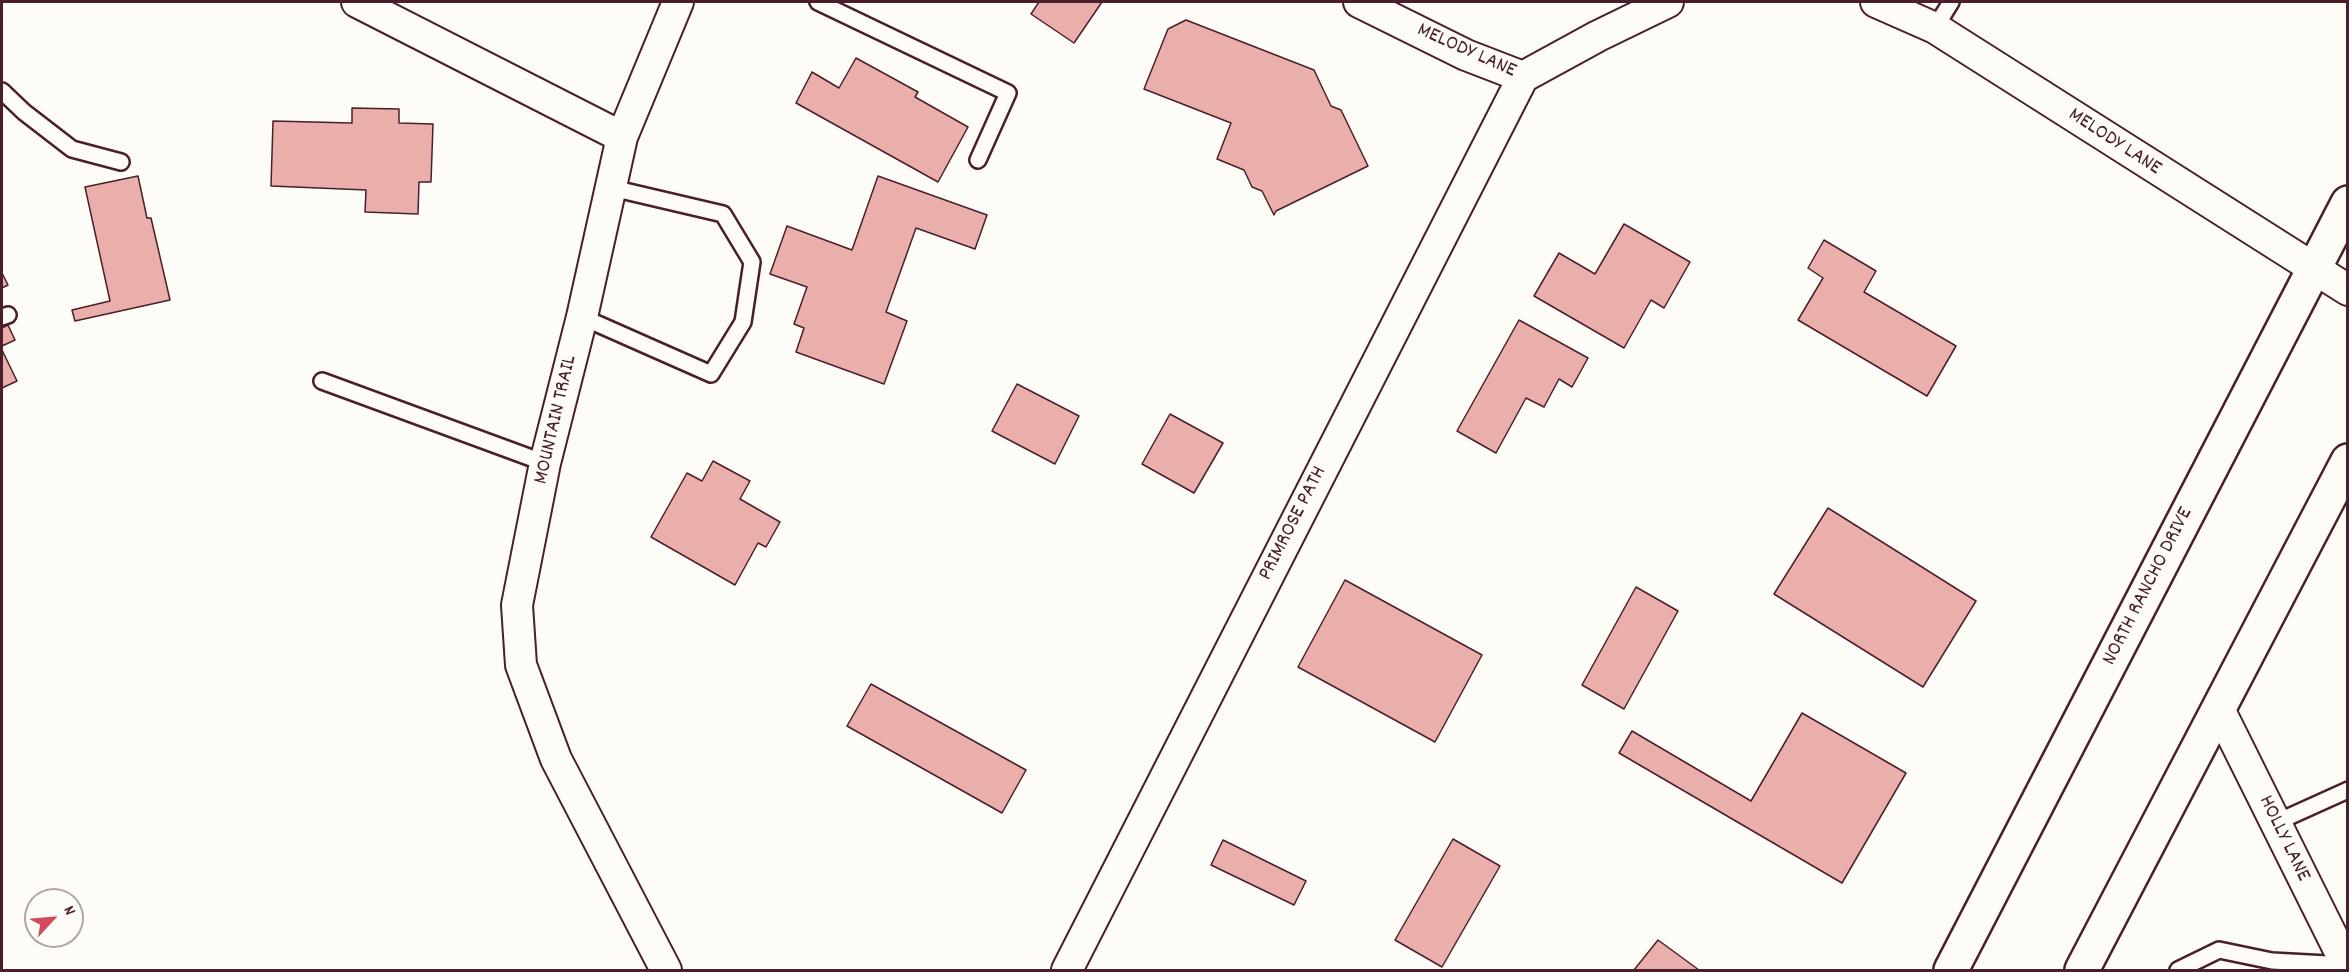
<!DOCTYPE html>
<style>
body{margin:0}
#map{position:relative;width:2349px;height:972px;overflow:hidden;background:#fdfcf7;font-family:Dekko,sans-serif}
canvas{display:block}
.frame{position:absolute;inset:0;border:3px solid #4a1f2b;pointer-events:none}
.north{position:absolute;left:24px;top:888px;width:60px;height:60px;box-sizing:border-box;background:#fdfcf7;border:2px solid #b5a4a5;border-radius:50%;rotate:64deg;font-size:16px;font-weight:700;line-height:24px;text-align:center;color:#4a1f2b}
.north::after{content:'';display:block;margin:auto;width:21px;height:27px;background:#d1495b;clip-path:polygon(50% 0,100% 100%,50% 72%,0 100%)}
</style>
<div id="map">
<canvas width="2349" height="972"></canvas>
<div class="frame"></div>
<div class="north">N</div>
</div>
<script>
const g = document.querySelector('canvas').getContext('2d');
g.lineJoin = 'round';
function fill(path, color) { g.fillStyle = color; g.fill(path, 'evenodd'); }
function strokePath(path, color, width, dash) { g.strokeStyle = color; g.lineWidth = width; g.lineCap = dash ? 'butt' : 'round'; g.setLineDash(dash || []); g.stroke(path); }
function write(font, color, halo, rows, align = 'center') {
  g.font = font + ' Dekko,sans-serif'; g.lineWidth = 4.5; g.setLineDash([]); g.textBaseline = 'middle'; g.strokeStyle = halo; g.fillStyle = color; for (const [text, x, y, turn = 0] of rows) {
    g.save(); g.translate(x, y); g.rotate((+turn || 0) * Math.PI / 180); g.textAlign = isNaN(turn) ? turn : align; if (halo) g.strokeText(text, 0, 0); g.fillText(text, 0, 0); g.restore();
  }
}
const building = new Path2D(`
 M1039,2H1102L1074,43L1031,14Z
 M1186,20L1314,70L1331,106L1341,110L1368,166L1276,211L1274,215L1262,191L1252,187L1244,170L1217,159L1231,123L1144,89L1168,29Z
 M856,58L918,92L915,97L968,127L938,182L796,103L812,72L839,88Z
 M352,108L399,109V123L433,124L431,182H419L418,214L365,212L366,190L271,186L273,121L352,123Z
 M138,176L147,218H151L170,300L75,321L72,310L110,301L85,187Z
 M878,176L987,215L975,249L916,228L886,312L907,321L884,384L796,352L804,328L794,324L807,287L770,274L787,226L852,250Z
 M1624,224L1690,262L1664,308L1651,300L1624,348L1534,296L1559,253L1595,274Z
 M1824,240L1876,271L1864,292L1956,346L1927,396L1798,320L1823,278L1808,268Z
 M2,273L8,285L2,288Z
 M1519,320L1588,358L1572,387L1559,379L1544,407L1526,398L1496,453L1457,431Z
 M8,325L15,340L2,346V328Z
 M2,350L17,381L2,388Z
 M1017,384L1079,416L1055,464L992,431Z
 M1170,414L1223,443L1194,493L1142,464Z
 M713,461L750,481L740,499L780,522L766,547L758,543L735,585L651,537L687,473L702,481Z
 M1828,508L1976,601L1923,687L1774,594Z
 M1345,580L1482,655L1435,742L1298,667Z
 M1636,587L1678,611L1624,709L1582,685Z
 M871,684L1026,770L1002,813L847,726Z
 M1802,713L1906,773L1842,883L1619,753L1632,731L1751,801Z
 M1453,839L1500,866L1442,967L1395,940Z
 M1223,840L1306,881L1294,905L1211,865Z
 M1658,940L1699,970H1634Z`);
fill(building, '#eaafab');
strokePath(building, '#4a1f2b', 1.5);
const service = new Path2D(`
 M818,2L1008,93L978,160
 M1935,28L1951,2
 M2,91L24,112L72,149L121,162
 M2,317L8,315
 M582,317L711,374L743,322L752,262L723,214L612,188
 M322,381L545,463
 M2275,823L2348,790
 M2178,970L2219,950L2272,961L2346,965`);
const minor = new Path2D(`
 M357,2L622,137L582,317L545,463L517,605L521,665L556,759L666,970
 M1359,2L1466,55L1523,77L1598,36L1668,2
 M1876,2L1935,28L2348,290
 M622,137L678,2
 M2219,709L2348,968
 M1067,970L1523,77`);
const primary = new Path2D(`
 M1951,970L2348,203
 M2082,970L2348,461`);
strokePath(service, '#4a1f2b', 20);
strokePath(minor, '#4a1f2b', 34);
strokePath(primary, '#4a1f2b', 38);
strokePath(service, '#fdfcf7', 15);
strokePath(minor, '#fdfcf7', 30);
strokePath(primary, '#fdfcf7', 33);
write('21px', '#4a1f2b', '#fdfcf7', [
 ["MELODY LANE",1466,52,24],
 ["MELODY LANE",2114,143,33],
 ["MOUNTAIN TRAIL",557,420,-77],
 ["PRIMROSE PATH",1294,524,-63],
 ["NORTH RANCHO DRIVE",2149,587,-63],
 ["HOLLY LANE",2283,839,64]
]);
</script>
